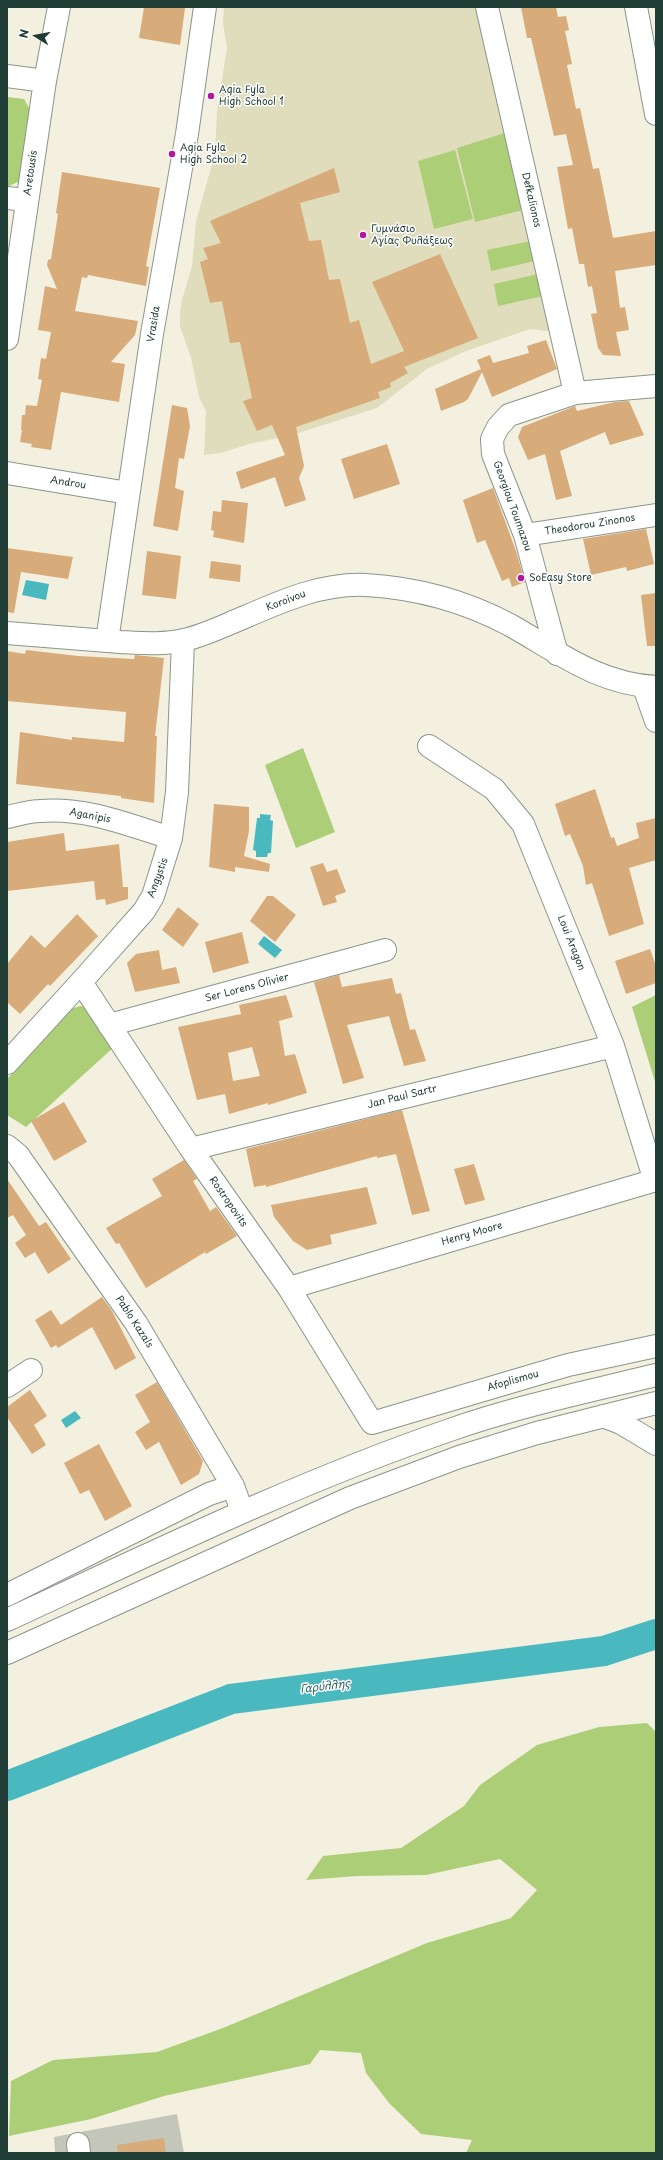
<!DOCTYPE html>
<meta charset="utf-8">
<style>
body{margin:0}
#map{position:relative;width:663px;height:2160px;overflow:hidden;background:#f3f0df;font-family:"Playpen Sans",sans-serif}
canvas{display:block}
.frame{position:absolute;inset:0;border:8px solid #1f3d34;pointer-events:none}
.north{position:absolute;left:16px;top:16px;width:40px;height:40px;-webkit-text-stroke:3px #fff;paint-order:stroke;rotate:281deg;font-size:11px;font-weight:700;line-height:16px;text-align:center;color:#1f3d34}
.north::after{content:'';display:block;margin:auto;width:14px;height:18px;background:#1f3d34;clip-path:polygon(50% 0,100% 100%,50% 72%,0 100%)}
</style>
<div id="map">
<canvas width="663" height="2160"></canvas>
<div class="frame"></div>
<div class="north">N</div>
</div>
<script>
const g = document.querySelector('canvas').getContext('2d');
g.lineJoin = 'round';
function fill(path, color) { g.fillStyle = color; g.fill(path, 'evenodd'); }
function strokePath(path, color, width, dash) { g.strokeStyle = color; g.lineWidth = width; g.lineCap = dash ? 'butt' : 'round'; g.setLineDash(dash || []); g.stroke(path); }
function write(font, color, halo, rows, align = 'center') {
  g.font = font + ' "Playpen Sans",sans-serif'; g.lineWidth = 3; g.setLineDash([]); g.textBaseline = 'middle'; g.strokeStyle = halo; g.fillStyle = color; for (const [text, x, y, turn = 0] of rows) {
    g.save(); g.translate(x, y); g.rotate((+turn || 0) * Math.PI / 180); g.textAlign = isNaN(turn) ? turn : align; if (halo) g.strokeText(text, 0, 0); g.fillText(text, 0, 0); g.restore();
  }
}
fill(new Path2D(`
 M224,7H480L556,329L546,331L530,329L466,351L427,369L377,408L292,435L249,444L221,453L204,455L206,411L199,397L191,358L180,326V312L182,300L192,266L196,221L215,154L217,111L227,48L223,23Z`), '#dfddbb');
fill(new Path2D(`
 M177,2114L184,2153H55L54,2137Z`), '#c3c6b9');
fill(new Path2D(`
 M7,97L24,99L33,115L20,181L7,187Z
 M505,133L523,210L475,222L457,148Z
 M455,150L473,219L434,229L418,161Z
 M531,241L535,261L491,271L487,250Z
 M538,274L543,296L498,306L494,284Z
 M303,748L335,832L296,848L265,765Z
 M656,995V1085L632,1007Z
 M80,1006L91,1007L115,1046L26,1127L7,1115V1079L71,1009Z
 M647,1723L656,1732V2153H466L472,2140L421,2134L389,2103L366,2073L361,2053L320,2050L310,2064L164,2096L91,2119L9,2136L11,2081L53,2060L157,2052L223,2028L427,1943L511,1918L537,1890L500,1859L426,1875L357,1876L306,1880L323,1856L401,1848L464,1806L480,1785L537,1745L599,1727Z`), '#acce77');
fill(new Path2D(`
 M26,580L49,584L46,600L22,595Z
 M260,814L271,815L270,820L273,821L271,853H268L267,857H256V851L253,850L257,818H260Z
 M264,936L282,950L275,958L258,944Z
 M75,1411L81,1418L66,1428L61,1420Z`), '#4ab9bf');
strokePath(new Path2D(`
 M7,1786L231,1699L604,1651L656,1634`), '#4ab9bf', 30);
fill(new Path2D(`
 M144,7L185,8L180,45L139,38Z
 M521,7H556L558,17L566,16L569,30L565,31L572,64L567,65L576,109L580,108L593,169L599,168L613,238L656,231V265L615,271L620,308L625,307L629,330L616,332L621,356L603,355L598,348L591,314L597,313L592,286L588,287L584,264H579L572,228L568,229L557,167L573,165L566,134L554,136L531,38H527Z
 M334,168L340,192L300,203L309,241L321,240L329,280L340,279L350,323L359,320L371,364L404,351L372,282L440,254L478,338L404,367L408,373L390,383L391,387L378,392L380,398L296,427L304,466L299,478L306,500L285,507L275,477L241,489L236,472L285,455L272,425L257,431L243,401L252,398L240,342L230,343L222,301L210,303L200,262L208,259L203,248L221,243L210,221Z
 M62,172L160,188L146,266L149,267L146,286L88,275L87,278L82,277L75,311L138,321L135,335L111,362L125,364L119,402L61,392L51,450L31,447L32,444L20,442L22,430H21L22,415H25L26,405L37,406L42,380L38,379L41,358L46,359L51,332L38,330L45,286L57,289L47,265L48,260L51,259L58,214L56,213Z
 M546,340L557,369L492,397L482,372L468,399L464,402L441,411L435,389L481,369L477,360L490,355L493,363L529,353L527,346Z
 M629,401L644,435L610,445L605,432L560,451L572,496L556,500L545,454L528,460L518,437L522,427L575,406L577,411L615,402Z
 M172,405L187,408L190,426L184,459L179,458L175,488L184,491L178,531L153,526Z
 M387,444L400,484L354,499L341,459Z
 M493,488L516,551L525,582L512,587L509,578L502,581L485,540L477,543L463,500Z
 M222,500L248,503L244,543L213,537L214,531L211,530L213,511L221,512Z
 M646,529L654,564L627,571L626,567L591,575L583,539Z
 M7,548L73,557L68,579L21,572L14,613L7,612Z
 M147,551L181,556L176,599L142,595Z
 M211,561L241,565L240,582L209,578Z
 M656,593V646H647L641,595Z
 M26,650L78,656L134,659L135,655L164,658L155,736H157L154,803L121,798V796L16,784L20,732L72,740V737L124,742L126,712L7,701V651L25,654Z
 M595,789L611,838L614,837L617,846L639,838L636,823L656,818V860L629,868L644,924L609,936L592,883L586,885L583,866L570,834L565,836L555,804Z
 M214,804L249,807V831L244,856L270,864L269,872L235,867V872L209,867Z
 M64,833L66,851L119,844L123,887H128V899L106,905L105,899L96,900L94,881L7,891V842Z
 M323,863L327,872L337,869L346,892L335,896L337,902L323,906L310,867Z
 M267,896H273L296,915L275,942L250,921Z
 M178,907L199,924L183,947L162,930Z
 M77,914L98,936L50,986L48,984L20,1014L7,1002V964L31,935L45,948Z
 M242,932L249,963L213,973L205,942Z
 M650,949L656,966V983L626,994L615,961Z
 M159,950L162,970L176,967L180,983L135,992L127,963L136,954Z
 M339,975L342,987L392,978L396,994L401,993L410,1030L415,1029L426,1061L404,1066L389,1016L347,1025L364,1078L343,1084L314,982Z
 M286,995L293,1017L279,1021L285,1056L295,1054L307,1093L268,1105V1103L229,1114L225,1094L197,1100L178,1027L241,1014L239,1005ZM252,1047L260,1076L233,1081L228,1053Z
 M64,1102L87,1142L54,1161L31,1121Z
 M402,1110L430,1211L412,1215L396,1154L377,1158V1156L266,1187V1185L254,1187L246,1149Z
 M184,1160L197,1179L193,1181L210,1211L216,1207L237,1236L206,1254L205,1252L146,1288L119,1243L116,1244L106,1228L162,1196L152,1179Z
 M474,1164L485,1200L465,1205L454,1169Z
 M7,1179L39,1226L46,1222L71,1259L48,1274L35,1252L25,1258L15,1243L26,1235L13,1215L7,1218Z
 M367,1187L377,1224L330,1235L332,1244L307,1250L293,1241L274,1217L271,1205Z
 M102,1297L112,1311L136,1358L115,1370L92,1327L58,1348L56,1345L51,1348L35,1320L51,1310L61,1325Z
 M157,1382L203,1461L199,1474L181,1485L159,1442L146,1450L135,1432L150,1422L135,1395Z
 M30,1390L47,1416L34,1425L46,1445L32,1454L7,1417V1407Z
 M99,1444L132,1506L105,1521L89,1490L80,1494L64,1463Z
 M164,2138L166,2153H118L117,2145Z`), '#d7ab7a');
const minor = new Path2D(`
 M487,7L575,393
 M636,7L656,114
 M7,76L45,81
 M7,198L27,200
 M7,339L45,81L59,7
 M7,473L128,493
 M525,535L656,515
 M7,633C45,636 82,639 120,642C140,643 164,645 184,640C206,635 225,625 245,617C284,600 323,583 366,585C417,588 465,601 510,625C558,652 598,684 656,687
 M107,641L152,334L187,134L205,7
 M557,654L525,535L493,454L492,439L498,427L509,415L575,393L656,386
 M644,687L656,721
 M429,746L494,789L523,824L613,1046L655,1181
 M7,817C18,815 29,811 40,811C86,807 128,825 171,838
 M81,982L191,1149L289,1288L372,1423L568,1365L656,1346
 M109,1025L385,950
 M7,1063L81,982L144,911L153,896L171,838L177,792L183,641
 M7,1146L18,1155L136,1323L233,1486L242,1511
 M191,1149L613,1046
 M289,1288L656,1180
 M7,1386L31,1370
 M7,1595L209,1494L233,1486
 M78,2144L79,2153`);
const major = new Path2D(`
 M603,1416L621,1423L656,1444
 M7,1620C152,1553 296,1483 447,1431C515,1407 586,1392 656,1375
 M7,1653L350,1498L459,1457L537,1433L656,1403`);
strokePath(minor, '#89968a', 24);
strokePath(major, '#89968a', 24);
strokePath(minor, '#fff', 22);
strokePath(major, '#fff', 22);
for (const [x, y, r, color] of [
 [211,96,4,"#b5179e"],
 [172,154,4,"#b5179e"],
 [363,235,4,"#b5179e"],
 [521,578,4,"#b5179e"]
]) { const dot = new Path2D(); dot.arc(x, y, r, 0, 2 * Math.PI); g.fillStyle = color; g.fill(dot); strokePath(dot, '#fff', 1.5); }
write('10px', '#1f3d34', '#fff', [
 ["Agia Fyla",219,90],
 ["High School 1",219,102],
 ["Agia Fyla",180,148],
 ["High School 2",180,160],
 ["Γυμνάσιο",371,229],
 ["Αγίας Φυλάξεως",371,241],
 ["SoEasy Store",529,578]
], 'left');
write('10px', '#1f3d34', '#fff', [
 ["Aretousis",31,173,-82],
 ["Defkalionos",531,200,77],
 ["Vrasida",154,324,-81],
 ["Androu",68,483,9],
 ["Georgiou Toumazou",512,506,70],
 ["Theodorou Zinonos",590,525,-9],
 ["Koroivou",286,601,-21],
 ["Aganipis",90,816,11],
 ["Angystis",158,878,-70],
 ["Loui Aragon",571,943,68],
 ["Ser Lorens Olivier",247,988,-15],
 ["Jan Paul Sartr",402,1097,-14],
 ["Rostropovits",228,1202,55],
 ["Henry Moore",472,1234,-16],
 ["Pablo Kazals",134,1322,57],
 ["Afoplismou",513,1381,-16]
]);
write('italic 11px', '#2c625e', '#fff', [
 ["Γαρύλλης",325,1687,-7]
]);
</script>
